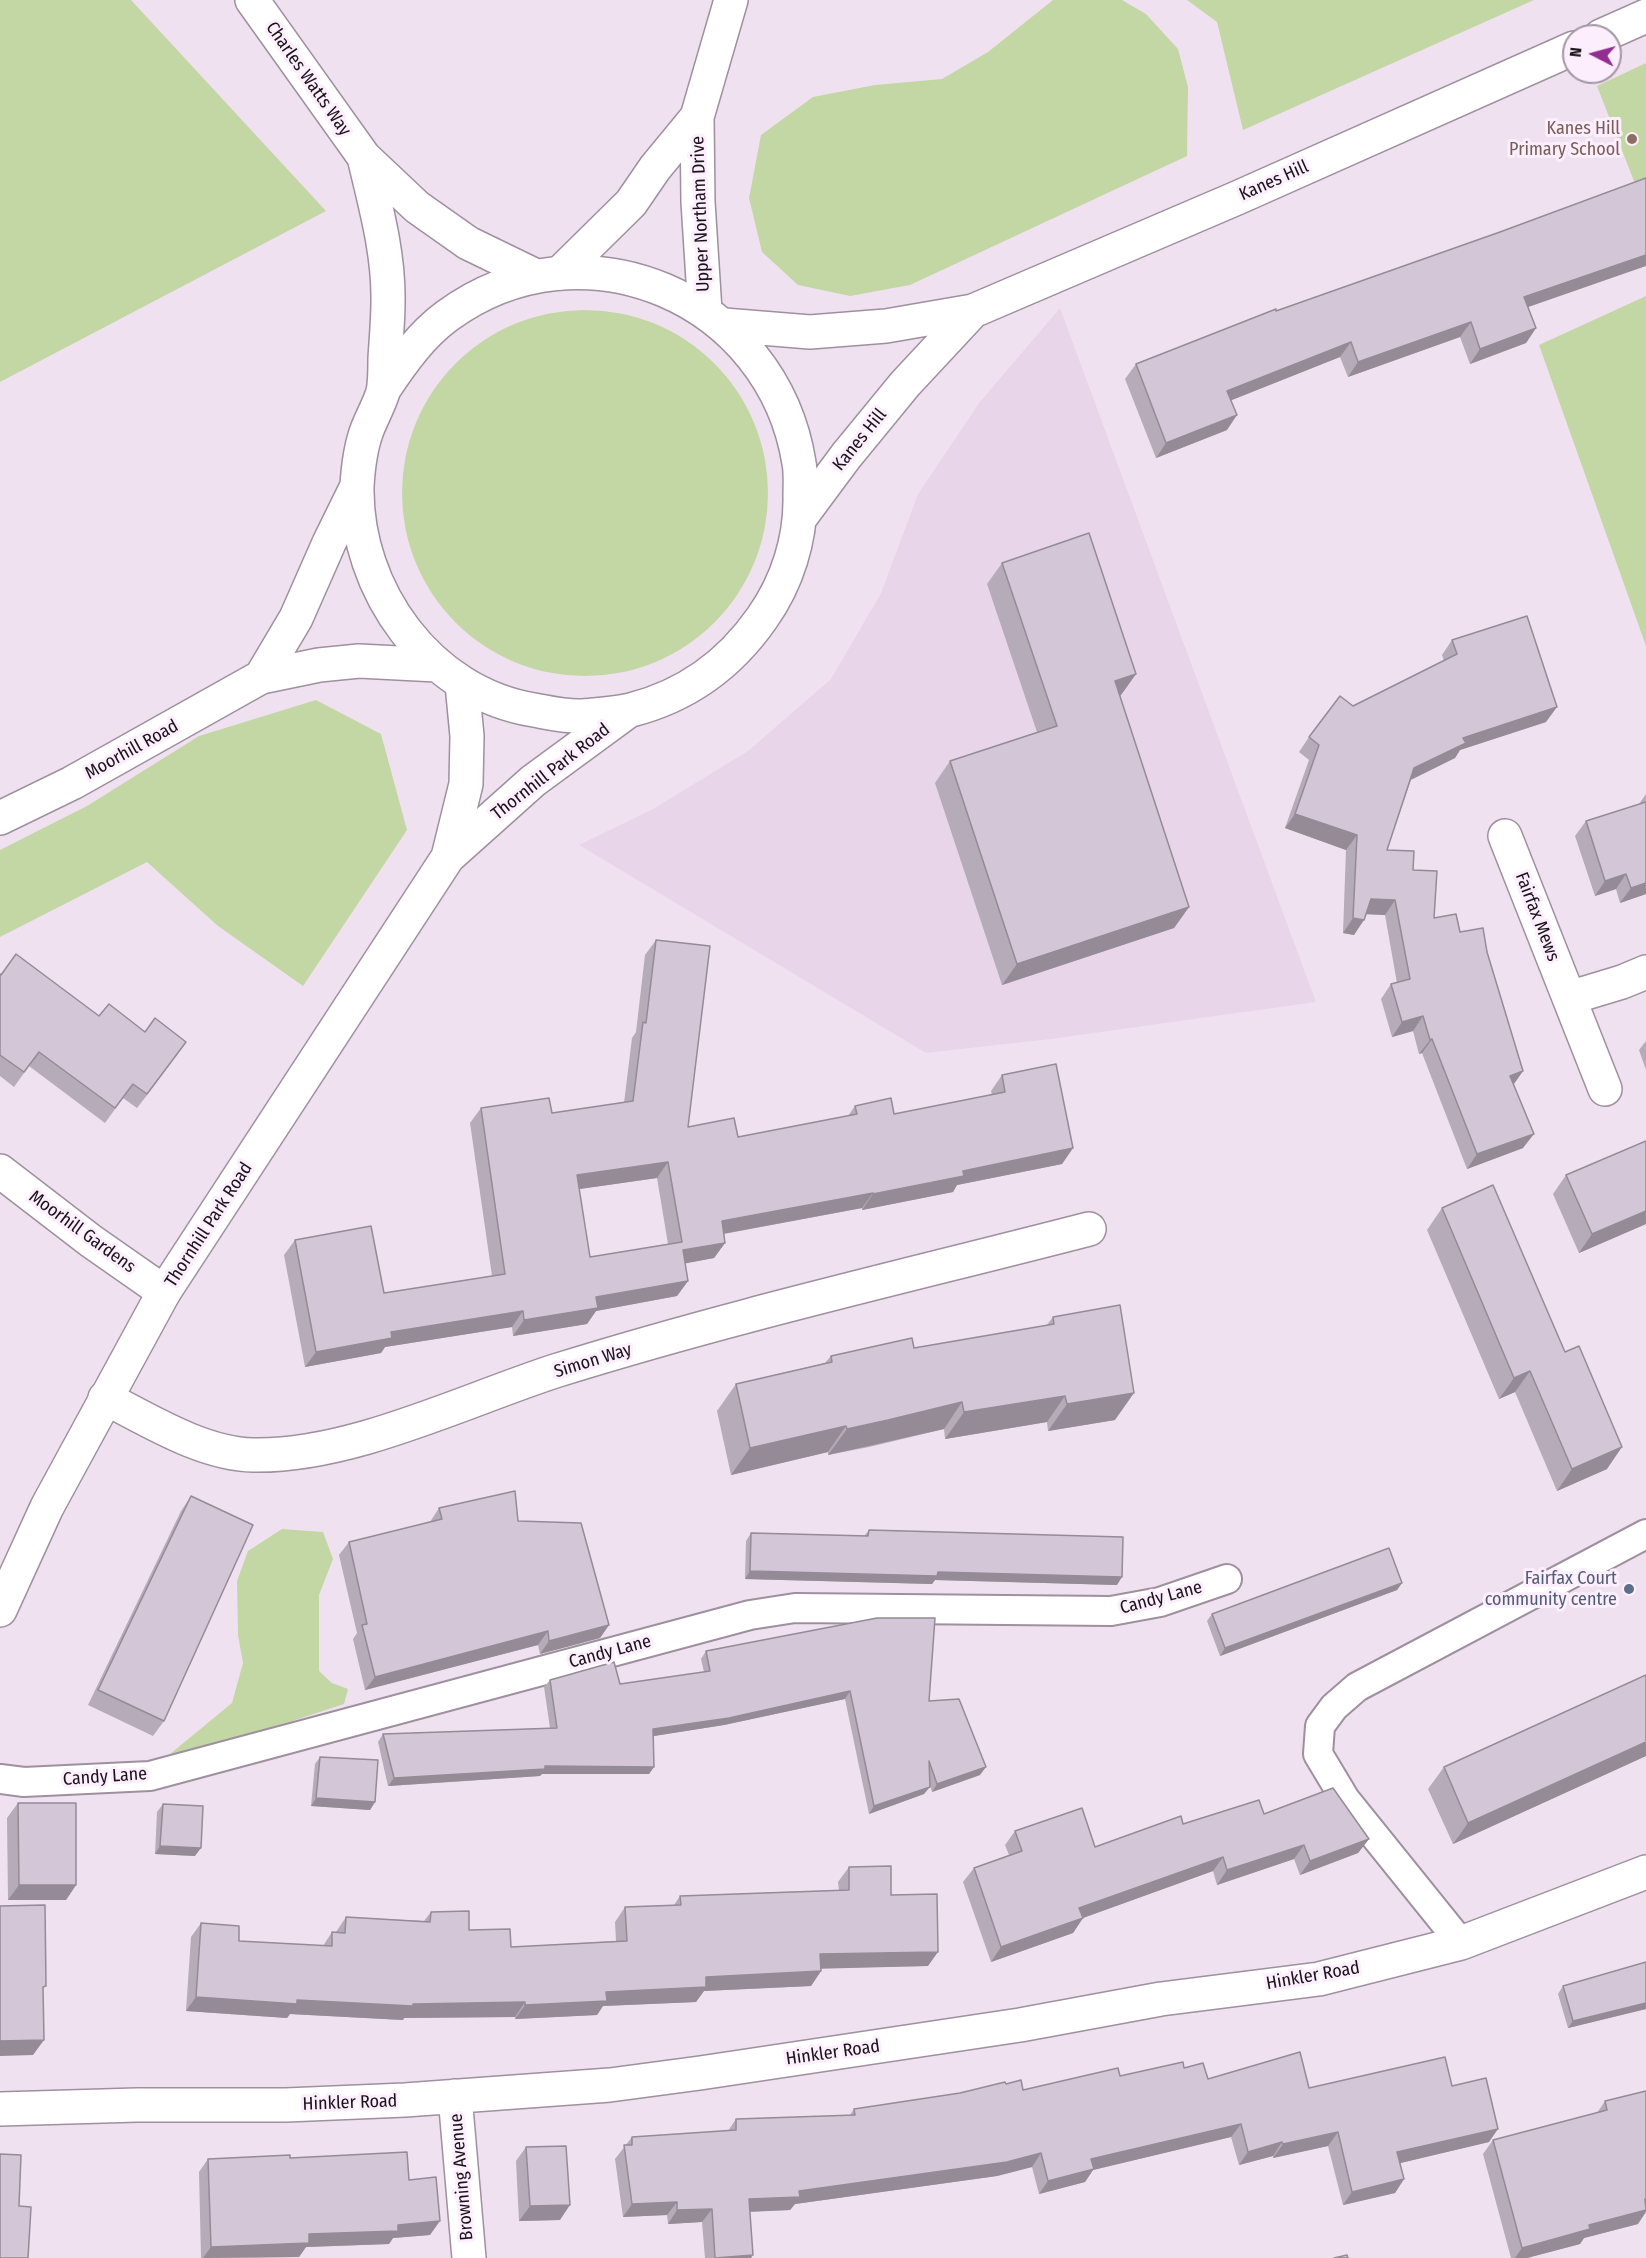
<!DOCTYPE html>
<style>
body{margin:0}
#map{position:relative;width:1646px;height:2258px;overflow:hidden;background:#f0e1f0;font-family:"Fira Sans Condensed",sans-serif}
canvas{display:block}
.north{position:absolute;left:1562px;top:24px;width:60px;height:60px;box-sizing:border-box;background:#fdeefe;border:2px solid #a196a2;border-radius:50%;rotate:276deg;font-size:16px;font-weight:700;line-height:24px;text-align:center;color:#181318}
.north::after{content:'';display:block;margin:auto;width:21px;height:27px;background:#942d92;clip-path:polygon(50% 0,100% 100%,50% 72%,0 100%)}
</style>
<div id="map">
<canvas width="1646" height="2258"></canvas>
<div class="north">N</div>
</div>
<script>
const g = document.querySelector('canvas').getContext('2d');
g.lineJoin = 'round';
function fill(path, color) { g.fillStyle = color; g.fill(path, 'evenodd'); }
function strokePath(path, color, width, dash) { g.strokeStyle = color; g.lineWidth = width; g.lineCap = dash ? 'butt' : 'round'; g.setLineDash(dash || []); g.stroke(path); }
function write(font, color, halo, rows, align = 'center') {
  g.font = font + ' "Fira Sans Condensed",sans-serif'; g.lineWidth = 6; g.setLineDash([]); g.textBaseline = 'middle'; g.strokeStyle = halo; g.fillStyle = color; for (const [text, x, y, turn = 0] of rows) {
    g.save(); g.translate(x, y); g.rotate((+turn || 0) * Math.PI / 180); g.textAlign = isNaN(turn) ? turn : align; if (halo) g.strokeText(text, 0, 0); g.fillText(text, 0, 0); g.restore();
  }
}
fill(new Path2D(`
 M1060,308L1316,1002L1051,1039L926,1053L579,845L653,809L748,751L831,679L881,593L918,494L979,403Z`), '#e9d5ea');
fill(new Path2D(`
 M0,0H131L326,211L0,382Z
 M1053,0H1122L1146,14L1178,49L1188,87L1187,156L910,285L850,296L798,285L762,252L749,198L761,135L813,97L875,85L942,79L988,52Z
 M1187,0H1534L1243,130L1217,22Z
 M1646,63V212L1597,86Z
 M1646,296V646L1539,345Z
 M402 493a183 183 0 1 1 366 0a183 183 0 1 1-366 0Z
 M316,700L381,734L407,830L303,986L218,926L147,862L0,937V850L87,806L199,736Z
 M282,1529L323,1532L333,1559L319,1595V1671L332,1683L348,1689L344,1704L207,1749L170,1754L232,1703L243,1663L238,1635L237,1581L248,1551Z`), '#c3d7a4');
const service = new Path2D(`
 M0,1779L24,1782L150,1776L750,1615L795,1608L1111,1611L1160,1602L1227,1579
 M1461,1943L1345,1799L1318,1754L1320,1726L1334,1707L1357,1687L1646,1534`);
const minor = new Path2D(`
 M560,273L631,203L655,168L697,117
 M705,311L698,202L697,117L731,0
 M1505,836L1605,1089
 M1569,998L1622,982L1646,972
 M0,1171L91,1241L164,1292
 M105,1398C149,1420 202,1454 253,1455C350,1457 463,1401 555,1371C731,1316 911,1275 1089,1229
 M455,2096L469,2258
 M0,2109L137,2105H286L405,2100L610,2085L700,2073L1020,2025L1161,1999L1319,1979L1461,1943L1646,1872`);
const primary = new Path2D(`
 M252,0L364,157L417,207L468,243L536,276
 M1601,36L1646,16
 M364,157C375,204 389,253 388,302C388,321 386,340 385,359C385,370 385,382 383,392C379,405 372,417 367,430C361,446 358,469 357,486C355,590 429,693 534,710C550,713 566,717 583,716C598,714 616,714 631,710C686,696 730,664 762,618C787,583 801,539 800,496C800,485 801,473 799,463C773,298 583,216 447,316C421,335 402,362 384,389
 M724,325L810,332L886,326L973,311L1237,198L1574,48
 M800,518L846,456L905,384L973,311
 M261,677L296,618L329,543L357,486
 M0,818L72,783L261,677L319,665L359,661L437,665
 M448,857L466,784L467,736L462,684
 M0,1610L47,1507L164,1292L448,857L533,781L627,712`);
strokePath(service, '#9e909e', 32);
strokePath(minor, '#9e909e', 36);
strokePath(primary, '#9e909e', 36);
strokePath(service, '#fff', 28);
strokePath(minor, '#fff', 33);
strokePath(primary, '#fff', 33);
fill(new Path2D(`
 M1528,307L1536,328L1526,343L1470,364L1460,337L1348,377L1340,357L1231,400L1227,430L1156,458L1125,379L1136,364L1276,311Z
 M1002,563L1136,674L1120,696L1189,907L1174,928L1002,985L935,783L950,761L1037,732L987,584Z
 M1452,640L1546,722L1460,750L1455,758L1411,780L1387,850L1413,870L1434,918L1460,932L1487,952L1523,1071L1514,1084L1523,1148L1467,1169L1422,1053L1419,1054L1413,1031L1392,1037L1381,999L1391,984L1397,983L1385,915L1366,914L1354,935L1343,933L1346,850L1285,828L1309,760L1299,752L1309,737L1353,706L1444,661L1442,655Z
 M1646,794V894L1620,903L1616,889L1595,896L1575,836L1586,821L1639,804Z
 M656,940L688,1127L738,1137L848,1116L855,1106L894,1114L992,1095L991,1091L1002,1075L1073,1148L1062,1164L957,1185L953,1192L862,1210V1208L724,1234L725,1243L714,1258L685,1263L688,1281L677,1296L596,1311L587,1324L513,1336L512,1327L385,1347L381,1353L305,1367L284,1255L295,1240L384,1293L492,1276L470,1123L481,1108L552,1113L624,1103L632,1038L636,1032L645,955ZM657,1178L668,1244L590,1257L579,1189Z
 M0,974L99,1016L145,1032L186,1042L137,1108L123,1098L105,1123L29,1066L14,1087L0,1076Z
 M1646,1041V1070L1639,1050Z
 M1566,1175L1646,1224L1579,1253L1553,1194Z
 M1442,1208L1565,1352L1607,1469L1557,1491L1515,1392L1499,1399L1427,1230Z
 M1053,1317L1115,1420L1048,1431L1047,1422L945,1439L944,1429L869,1447L828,1455V1452L731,1475L717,1411L736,1384L825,1363L831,1356L914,1348L1046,1326Z
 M191,1496L164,1721L153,1736L88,1705L181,1511Z
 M439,1508L518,1521L609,1625L600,1638L540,1654L538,1645L365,1690L353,1639L357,1633L339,1555L349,1542L430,1522Z
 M869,1530L1117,1585L935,1580L932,1584L745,1579L746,1541L751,1533L864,1536Z
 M1402,1583L1397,1590L1220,1656L1207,1621L1212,1614Z
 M706,1651L929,1701L980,1775L932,1792L930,1785L924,1794L869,1814L845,1699L724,1725L653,1736L654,1767L649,1774H542L540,1776L388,1786L378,1742L383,1734L550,1728L544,1687L550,1680L620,1684L704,1672L701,1659Z
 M1646,1675V1756L1453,1844L1428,1789L1444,1767Z
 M320,1757L375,1802L370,1810L311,1806L315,1764Z
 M18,1803L76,1885L66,1900H8L7,1818Z
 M163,1804L195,1856L155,1854L157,1812Z
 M1264,1814L1369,1839L1358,1853L1300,1875L1294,1859L1217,1885L1213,1871L1083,1918L1073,1933L991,1962L963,1882L974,1868L1009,1855L1005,1845L1015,1831L1095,1847L1183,1824Z
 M849,1867L891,1895L928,1966L820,1968L821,1971L811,1986L704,1991L696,2002L603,2006L597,2015L515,2019V2017L404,2018L403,2020L290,2014L287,2018L186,2011L191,1937L201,1923L239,1941L323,1946L332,1932H336L346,1917L424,1921L431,1912L469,1930L511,1947L616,1941L615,1922L625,1907L674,1905L680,1896L839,1890L838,1882Z
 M1646,1962V2009L1568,2028L1558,1994L1563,1986Z
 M1184,2068L1208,2079L1309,2088L1452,2086L1489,2142L1400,2163L1404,2179L1395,2193L1343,2205L1328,2146L1273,2158V2156L1239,2165L1231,2137L1093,2170L1085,2182L1039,2194L1032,2167L997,2176L795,2204L790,2210L750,2212L751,2258H705L702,2222L668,2224L667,2215L623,2217L615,2159L632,2137L728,2131L736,2119L850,2115L854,2109L960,2093L1006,2084L1023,2090Z
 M1605,2101L1638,2224L1584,2238L1580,2244L1527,2258H1511L1483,2154L1493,2140L1597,2113Z
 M526,2147L560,2220L519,2221L516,2161Z
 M290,2158L409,2180L430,2235L393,2238L389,2244L306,2247L299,2257L201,2258L199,2172L208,2159Z`), '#b5abb9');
fill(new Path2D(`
 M1646,255V266L1514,312L1524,297Z
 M1471,322L1460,337L1348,377L1358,362Z
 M1536,328L1526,343L1470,364L1480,349Z
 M1351,342L1340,357L1217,406L1227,391Z
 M1237,415L1227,430L1156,458L1166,443Z
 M1136,674L1121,695L1100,703L1115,681Z
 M1557,707L1546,722L1460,750L1455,758L1404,783L1414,768L1463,738Z
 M1295,814L1357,835L1346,850L1285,828Z
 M1626,874L1616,889L1595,896L1605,881Z
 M1646,883V894L1620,903L1631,888Z
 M1371,899L1395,900L1385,915L1361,914Z
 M1189,907L1174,928L1002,985L1017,964Z
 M1353,918L1364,920L1354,935L1343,933Z
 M1423,1016L1413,1031L1392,1037L1402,1022Z
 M1432,1039L1422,1053L1419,1054L1430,1040Z
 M186,1042L176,1056L137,1108L147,1094Z
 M1523,1071L1513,1085L1510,1076Z
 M1534,1134L1523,1148L1467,1169L1477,1154Z
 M1073,1148L1062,1164L957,1185L953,1192L862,1210L873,1194L963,1171Z
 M668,1162L657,1178L566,1191L577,1175Z
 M873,1193L862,1208L711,1236L722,1221Z
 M1646,1211V1224L1579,1253L1592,1234Z
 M725,1243L714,1258L672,1266L683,1250Z
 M688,1281L677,1296L596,1311L587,1324L513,1336L524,1320L596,1297Z
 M523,1311L512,1327L385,1347L381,1353L305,1367L316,1352L391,1332Z
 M1530,1371L1515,1392L1499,1399L1514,1378Z
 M1134,1393L1115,1420L1048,1431L1067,1404Z
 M1065,1396L1047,1422L945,1439L964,1412Z
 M962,1402L944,1429L828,1455L847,1429Z
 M846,1426L828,1452L731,1475L750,1448Z
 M1622,1447L1607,1469L1557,1491L1572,1469Z
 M750,1571L938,1572L1122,1577L1117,1585L935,1580L932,1584L745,1579Z
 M1402,1583L1397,1590L1220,1656L1225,1648Z
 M609,1625L600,1638L540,1654L549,1641Z
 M548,1631L538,1645L365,1690L375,1677Z
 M850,1691L845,1699L724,1725L648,1737L653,1729Z
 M1646,1742V1756L1453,1844L1468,1823Z
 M545,1766L654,1767L649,1774H542L540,1776L388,1786L394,1778Z
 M986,1767L980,1775L932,1792L937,1784Z
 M930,1787L924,1794L869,1814L874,1806Z
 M316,1798L375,1802L370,1810L311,1806Z
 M1369,1839L1358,1853L1300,1875L1310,1861Z
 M1304,1845L1294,1859L1217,1885L1227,1870Z
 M160,1846L201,1848L195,1856L155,1854Z
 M1223,1857L1213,1871L1069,1923L1079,1908Z
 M19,1885H76L66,1900H8Z
 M1083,1918L1073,1933L991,1962L1001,1947Z
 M938,1952L928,1966L810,1969L820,1954Z
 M821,1971L811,1986L704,1991L696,2002L603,2006L597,2015L515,2019L525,2005L706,1977Z
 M196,1997L413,2004L525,2002L515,2017L404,2018L403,2020L290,2014L287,2018L186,2011Z
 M1646,2003V2009L1568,2028L1573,2021Z
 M44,2040L33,2055L0,2056V2041Z
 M1241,2124L1231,2137L1093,2170L1085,2182L1039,2194L1048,2181L1091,2159Z
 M1498,2129L1489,2142L1388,2166L1397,2152Z
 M1338,2132L1328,2146L1273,2158L1283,2144Z
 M1282,2142L1273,2156L1239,2165L1248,2152Z
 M1041,2153L1032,2167L997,2176L795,2204L790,2210L740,2212L749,2199Z
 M1404,2179L1395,2193L1343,2205L1352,2192Z
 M1646,2199V2212L1638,2224L1584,2238L1580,2244L1527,2258H1515L1522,2248L1589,2225Z
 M677,2202L667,2215L623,2217L632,2204Z
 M570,2205L560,2220L519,2221L530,2206Z
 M712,2209L702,2222L668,2224L677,2210Z
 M440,2221L430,2235L393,2238L389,2244L306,2247L299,2257L203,2258L211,2247L309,2234Z
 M753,2255L751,2258H718Z`), '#948b96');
const building = new Path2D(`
 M1646,178V255L1524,297L1536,328L1480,349L1471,322L1358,362L1351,342L1227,391L1237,415L1166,443L1136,364L1276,309V311L1500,232Z
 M1089,533L1136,674L1115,681L1189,907L1017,964L950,761L1057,726L1002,563Z
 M1527,616L1557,707L1463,738L1466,743L1414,768L1387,850L1414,851L1413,870L1437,871L1434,918L1456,914L1460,932L1483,928L1487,952L1523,1071L1510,1076L1534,1134L1477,1154L1432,1039L1430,1040L1423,1016L1402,1022L1391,984L1410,979L1395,900L1371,899L1364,920L1353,918L1357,835L1295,814L1319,745L1309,737L1340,696L1353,706L1457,654L1452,640Z
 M1646,802V883L1631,888L1626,874L1605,881L1586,821Z
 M656,940L710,946L688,1127L734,1118L738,1137L857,1114L855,1106L891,1098L894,1114L1005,1092L1002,1075L1056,1064L1073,1148L963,1171L964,1176L873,1194V1193L722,1221L725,1243L683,1250L688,1281L596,1297L598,1308L524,1320L523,1311L391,1332L392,1338L316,1352L295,1240L371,1226L384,1293L505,1274L481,1108L549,1098L552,1113L633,1101L643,1022L646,1023ZM668,1162L682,1242L590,1257L577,1175Z
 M16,954L99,1016L109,1004L145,1032L155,1018L186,1042L147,1094L133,1084L115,1108L39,1052L24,1072L0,1055V974L1,975Z
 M1646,1141V1211L1592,1234L1566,1175Z
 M1493,1185L1565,1352L1579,1346L1622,1447L1572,1469L1530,1371L1514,1378L1442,1208Z
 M1120,1305L1134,1393L1067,1404L1065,1396L964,1412L962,1402L888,1420L847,1429L846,1426L750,1448L736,1384L832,1362L831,1356L912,1338L914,1348L1054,1324L1053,1317Z
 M515,1491L518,1521L581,1523L609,1625L549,1641L548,1631L375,1677L362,1625L367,1624L349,1542L442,1519L439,1508Z
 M191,1496L253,1525L164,1721L98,1690Z
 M869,1530L1123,1537L1122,1577L938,1572L937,1576L750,1571L751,1533L868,1536Z
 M1389,1548L1402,1583L1225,1648L1212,1614Z
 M877,1618H935L929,1701L959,1699L986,1767L937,1784L929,1761L930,1787L874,1806L850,1691L729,1718L653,1729L654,1767L545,1766V1769L394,1778L383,1734L557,1728L550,1680L614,1662L620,1684L710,1671L706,1651Z
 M1646,1675V1742L1468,1823L1444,1767Z
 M320,1757L378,1760L375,1802L316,1798Z
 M1333,1788L1369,1839L1310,1861L1304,1845L1227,1870L1223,1857L1079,1908L1083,1918L1001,1947L974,1868L1022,1851L1015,1831L1082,1808L1095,1847L1181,1816L1183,1824L1259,1800L1264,1814Z
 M18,1803H76V1885H19Z
 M163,1804L203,1806L201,1848L160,1846Z
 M891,1866V1895L937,1894L938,1952L820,1954L821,1971L706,1977V1987L606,1992L607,2001L525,2005V2002L413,2004V2006L297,2000V2004L196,1997L201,1923L239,1926V1941L332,1946V1932L345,1933L346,1917L430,1922L431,1912L469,1911V1930L510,1929L511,1947L627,1941L625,1907L681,1905L680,1896L849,1890V1867Z
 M45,1905L46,1986L43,1987L44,2040L0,2041V1906Z
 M1646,1962V2003L1573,2021L1563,1986Z
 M1300,2052L1309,2088L1445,2057L1452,2086L1486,2078L1498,2129L1397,2152L1404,2179L1352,2192L1338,2132L1283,2144L1282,2142L1248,2152L1241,2124L1091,2159L1094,2169L1048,2181L1041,2153L1007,2162L799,2191L800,2197L749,2199L753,2255L715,2258L712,2209L677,2210V2202L632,2204L624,2145H632V2137L736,2130V2119L855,2115L854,2109L960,2093L1005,2082L1006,2084L1021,2080L1023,2090L1118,2068L1120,2076L1183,2062L1184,2068L1203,2063L1208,2079Z
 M1646,2091V2199H1645L1646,2210L1589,2225L1590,2229L1522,2248L1493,2140L1607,2110L1605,2101Z
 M566,2146L570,2205L530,2206L526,2147Z
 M407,2152L409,2180L436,2177L440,2221L398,2225V2231L309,2234V2243L211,2247L208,2159L290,2155V2158Z
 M0,2154L21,2155L19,2206L31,2207L28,2258H0Z
 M1347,2255L1348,2258H1334Z`);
fill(building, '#d3c7d7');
strokePath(building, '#948b96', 1.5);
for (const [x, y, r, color] of [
 [1632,139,6,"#8d6e63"],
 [1629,1589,6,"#5c6f8a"]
]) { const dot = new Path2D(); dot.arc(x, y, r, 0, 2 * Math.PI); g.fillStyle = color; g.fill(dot); strokePath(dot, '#fdeefe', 2); }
write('18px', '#181318', '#fdeefe', [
 ["Charles Watts Way",308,79,55],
 ["Kanes Hill",1274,181,-24],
 ["Upper Northam Drive",701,214,-92],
 ["Kanes Hill",860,440,-51],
 ["Moorhill Road",132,750,-29],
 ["Thornhill Park Road",551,772,-38],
 ["Fairfax Mews",1537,917,69],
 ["Thornhill Park Road",209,1225,-57],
 ["Moorhill Gardens",82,1232,36],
 ["Simon Way",593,1361,-17],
 ["Candy Lane",1161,1598,-15],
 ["Candy Lane",610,1652,-15],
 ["Candy Lane",105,1777,-4],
 ["Hinkler Road",1313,1976,-10],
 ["Hinkler Road",833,2053,-8],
 ["Hinkler Road",350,2103,-2],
 ["Browning Avenue",462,2177,-95]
]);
write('18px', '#785e54', '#fdeefe', [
 ["Kanes Hill",1620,129],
 ["Primary School",1620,150]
], 'right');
write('18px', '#4e5e75', '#fdeefe', [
 ["Fairfax Court",1617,1579],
 ["community centre",1617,1600]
], 'right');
</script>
